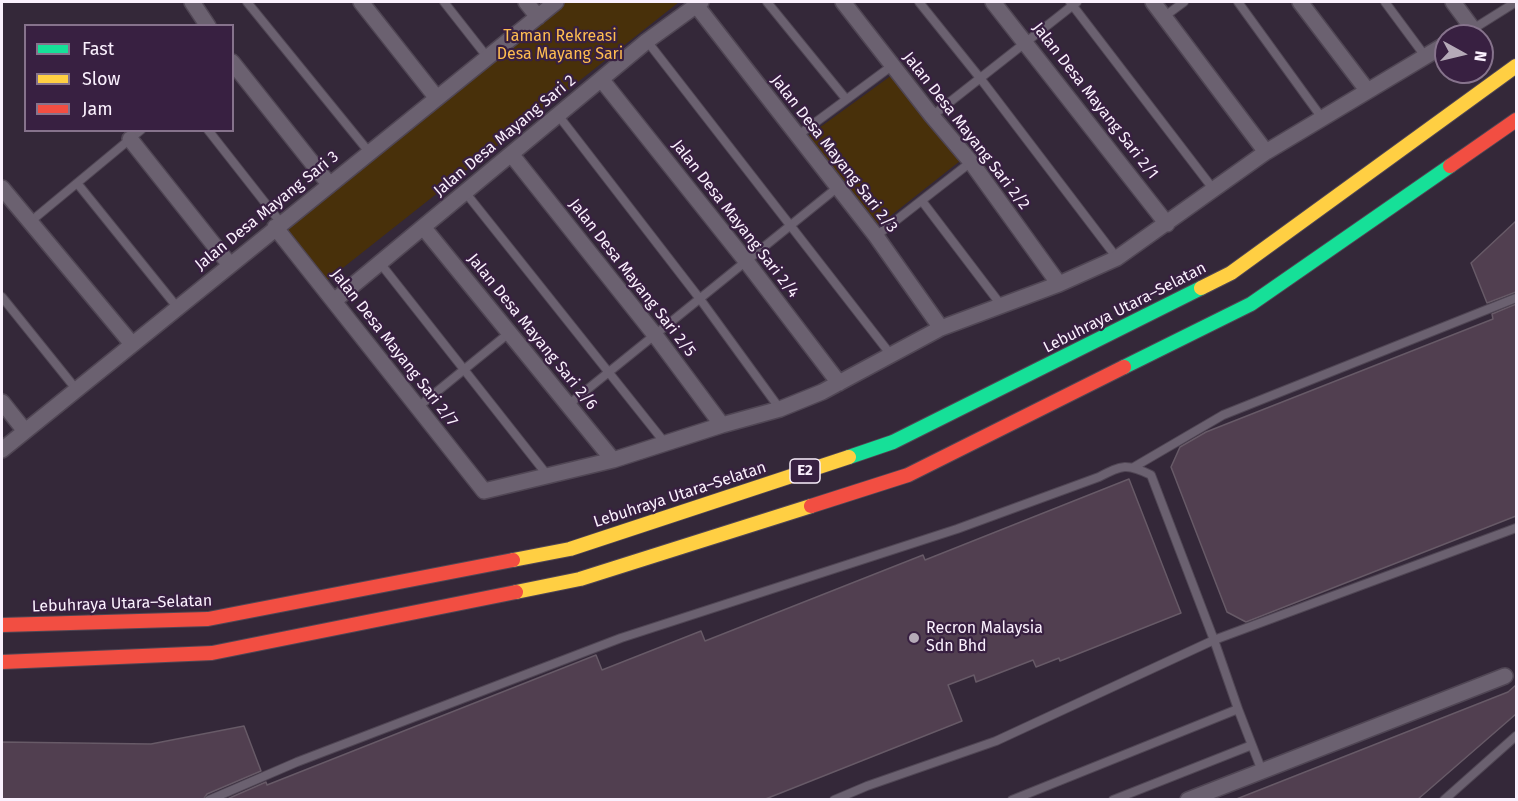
<!DOCTYPE html>
<meta charset="utf-8">
<style>
body{margin:0}
#map{position:relative;width:1518px;height:801px;overflow:hidden;background:#342839;font-family:"Fira Sans",sans-serif}
canvas{display:block}
.frame{position:absolute;inset:0;border:3px solid #faf0fd;pointer-events:none}
.legend{position:absolute;left:24px;top:24px;width:210px;height:108px;box-sizing:border-box;background:#382041;border:2px solid #86738c;margin:0;padding:8px 10px;list-style:none;font-size:18px;color:#faf0fd}
.legend li{display:flex;align-items:center;gap:12px;height:30px}
.legend b{width:30px;border:2px solid #86738c}
.north{position:absolute;left:1434px;top:24px;width:60px;height:60px;box-sizing:border-box;background:#382041;border:2px solid #86738c;border-radius:50%;rotate:98deg;font-size:16px;font-weight:700;line-height:24px;text-align:center;color:#faf0fd}
.north::after{content:'';display:block;margin:auto;width:21px;height:27px;background:#b5aab8;clip-path:polygon(50% 0,100% 100%,50% 72%,0 100%)}
</style>
<div id="map">
<canvas width="1518" height="801"></canvas>
<div class="frame"></div>
<ul class="legend">
<li><b style="height:8px;background:#16e098"></b>Fast</li>
<li><b style="height:8px;background:#ffcf43"></b>Slow</li>
<li><b style="height:8px;background:#f24e42"></b>Jam</li>
</ul>
<div class="north">N</div>
</div>
<script>
const g = document.querySelector('canvas').getContext('2d');
g.lineJoin = 'round';
function fill(path, color) { g.fillStyle = color; g.fill(path, 'evenodd'); }
function strokePath(path, color, width, dash) { g.strokeStyle = color; g.lineWidth = width; g.lineCap = dash ? 'butt' : 'round'; g.setLineDash(dash || []); g.stroke(path); }
function write(font, color, halo, rows, align = 'center') {
  g.font = font + ' "Fira Sans",sans-serif'; g.lineWidth = 4.5; g.setLineDash([]); g.textBaseline = 'middle'; g.strokeStyle = halo; g.fillStyle = color; for (const [text, x, y, turn = 0] of rows) {
    g.save(); g.translate(x, y); g.rotate((+turn || 0) * Math.PI / 180); g.textAlign = isNaN(turn) ? turn : align; if (halo) g.strokeText(text, 0, 0); g.fillText(text, 0, 0); g.restore();
  }
}
fill(new Path2D(`
 M553,2H679L320,286L270,225Z
 M892,75L960,161L879,225L808,136Z`), '#48300a');
const building = new Path2D(`
 M1516,221V292L1487,303L1471,263Z
 M1516,304V516L1246,622L1227,612L1171,467L1180,447L1206,432L1493,319L1492,314Z
 M1129,479L1181,613L1060,661L1059,658L1036,667L1033,660L976,682L974,675L948,685L962,721L763,800H225L266,782L267,785L596,655L602,670L701,631L705,641L923,555L925,560Z
 M1516,685V714L1417,800H1234L1508,692Z
 M244,726L261,771L207,794L203,800H2V742L151,744Z`);
fill(building, '#513f50');
strokePath(building, '#675a67', 1.5);
const lane = new Path2D(`
 M247,2L369,152
 M444,2L488,58
 M767,2L846,99
 M919,2L980,78L1117,258
 M1070,2L1214,190
 M1238,2L1322,118
 M1385,2L1425,56
 M1165,16L1184,2
 M1473,29L1516,2
 M647,41L891,355
 M558,115L700,299L780,409
 M932,116L1077,2
 M208,130L281,223
 M797,136L893,65
 M77,183L177,307
 M465,192L665,443
 M922,201L1001,305
 M30,222L141,130
 M876,236L971,162
 M380,263L548,476
 M2,297L76,389
 M568,405L838,187
 M418,407L509,333
 M1134,467L1223,415L1516,298
 M1262,771L1238,709L1214,640L1516,528
 M209,800L297,762L621,638L957,529L1099,477C1122,465 1127,463 1151,475L1214,640L996,741L867,786L834,800
 M1012,800L1238,709
 M1113,800L1252,745
 M1444,800L1516,736`);
const street = new Path2D(`
 M192,2L208,26
 M361,2L436,97
 M526,2L538,17
 M843,2L932,116L971,162L1059,284
 M993,2L1167,224
 M1153,2L1266,152
 M1300,2L1367,90
 M1453,2L1473,29L1460,36
 M696,5L876,236L941,328
 M232,62L329,184
 M601,79L746,261L839,383
 M130,139L230,265
 M511,154L655,335L722,425
 M2,188L132,344
 M275,227L484,491L613,460L722,425L780,409L822,392L941,328L1059,284L1117,258L1266,152L1446,44
 M423,227L613,460
 M334,301L647,41L701,2
 M2,402L25,431
 M2,450L556,2
 M1188,800L1505,676`);
const fast = new Path2D(`
 M1124,367L1251,304L1450,166
 M849,457L893,442L1201,288`);
const slow = new Path2D(`
 M1201,288L1231,273L1516,66
 M513,560L570,549L849,457
 M516,592L580,579L811,506`);
const jam = new Path2D(`
 M1450,166L1516,120
 M811,506L908,475L1124,367
 M2,625L208,619L513,560
 M2,662L212,653L516,592`);
strokePath(lane, '#504654', 10);
strokePath(street, '#504654', 18);
strokePath(fast, '#504654', 16);
strokePath(slow, '#504654', 16);
strokePath(jam, '#504654', 16);
strokePath(lane, '#6b6170', 8);
strokePath(street, '#6b6170', 15);
strokePath(fast, '#16e098', 14);
strokePath(slow, '#ffcf43', 14);
strokePath(jam, '#f24e42', 14);
for (const [x, y, r, color] of [
 [914,638,6,"#b5aab8"]
]) { const dot = new Path2D(); dot.arc(x, y, r, 0, 2 * Math.PI); g.fillStyle = color; g.fill(dot); strokePath(dot, '#382041', 2); }
for (const [x, y, w] of [
 [805,471,30]
]) { const box = new Path2D(); box.roundRect(x - w / 2, y - 12, w, 24, 4.5); g.fillStyle = '#382041'; g.fill(box); strokePath(box, '#faf0fd', 1.5); }
write('bold 15px', '#faf0fd', null, [
 ["E2",805,471]
]);
write('16px', '#ffbd51', '#382041', [
 ["Taman Rekreasi",560,37],
 ["Desa Mayang Sari",560,55]
]);
write('16px', '#faf0fd', '#382041', [
 ["Jalan Desa Mayang Sari 2/1",1095,101,52],
 ["Jalan Desa Mayang Sari 2/2",966,131,52],
 ["Jalan Desa Mayang Sari 2",505,136,-40],
 ["Jalan Desa Mayang Sari 2/3",834,154,52],
 ["Jalan Desa Mayang Sari 3",267,211,-39],
 ["Jalan Desa Mayang Sari 2/4",735,219,52],
 ["Jalan Desa Mayang Sari 2/5",632,278,52],
 ["Lebuhraya Utara–Selatan",1125,308,-27],
 ["Jalan Desa Mayang Sari 2/6",532,332,51],
 ["Jalan Desa Mayang Sari 2/7",394,348,52],
 ["Lebuhraya Utara–Selatan",680,495,-18],
 ["Lebuhraya Utara–Selatan",122,604,-2]
]);
write('16px', '#faf0fd', '#382041', [
 ["Recron Malaysia",926,629],
 ["Sdn Bhd",926,647]
], 'left');
</script>
